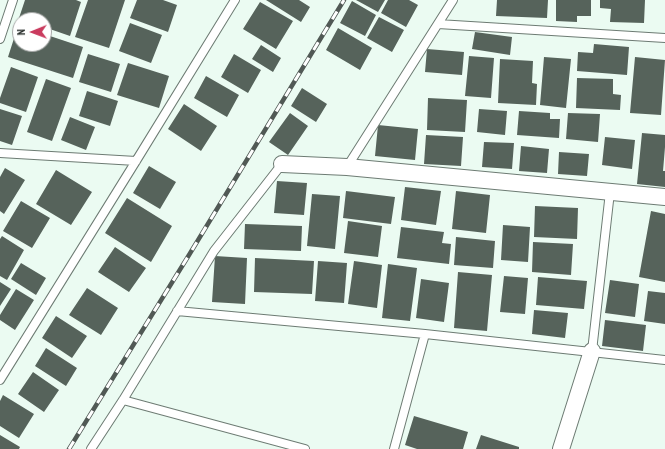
<!DOCTYPE html>
<style>
body{margin:0}
#map{position:relative;width:665px;height:449px;overflow:hidden;background:#ebfbf2;font-family:"PT Sans Narrow",sans-serif}
canvas{display:block}
.north{position:absolute;left:12px;top:12px;width:40px;height:40px;box-sizing:border-box;background:#fff;border:1px solid #a6a8a7;border-radius:50%;rotate:269deg;font-size:11px;font-weight:700;line-height:16px;text-align:center;color:#202623}
.north::after{content:'';display:block;margin:auto;width:14px;height:18px;background:#ca3b5e;clip-path:polygon(50% 0,100% 100%,50% 72%,0 100%)}
</style>
<div id="map">
<canvas width="665" height="449"></canvas>
<div class="north">N</div>
</div>
<script>
const g = document.querySelector('canvas').getContext('2d');
g.lineJoin = 'round';
function fill(path, color) { g.fillStyle = color; g.fill(path, 'evenodd'); }
function strokePath(path, color, width, dash) { g.strokeStyle = color; g.lineWidth = width; g.lineCap = dash ? 'butt' : 'round'; g.setLineDash(dash || []); g.stroke(path); }
fill(new Path2D(`
 M25,0H76L81,2L70,36L44,27V20H25L19,18Z
 M88,0H125L109,48L75,37Z
 M137,0H163L177,5L168,32L130,18Z
 M266,0H299L310,7L301,22Z
 M356,0H385L378,12Z
 M388,0H409L418,5L406,27L381,13Z
 M497,0H548L547,18L496,16Z
 M556,0H591V16H577V22L556,21Z
 M600,0H645L644,23L610,22L611,9L600,8Z
 M352,1L376,15L365,36L340,23Z
 M260,2L293,21L276,49L243,29Z
 M379,17L404,30L392,52L367,38Z
 M130,23L162,35L151,63L119,51Z
 M18,26L20,27V44H44V34L83,47L73,78L8,57Z
 M338,28L372,48L360,70L326,50Z
 M475,32L512,37L510,55L472,49Z
 M594,44L629,47L627,75L577,71L578,52L593,53Z
 M261,45L281,58L273,72L252,59Z
 M427,49L464,52L462,75L425,72Z
 M88,54L120,64L111,92L79,82Z
 M234,54L261,70L248,93L221,77Z
 M469,56L494,58L491,98L465,96Z
 M544,57L571,59L566,108L540,105Z
 M635,57L665,60L661,115L630,113Z
 M500,59L533,61L532,83L537,84L536,105L498,103Z
 M128,63L169,76L159,108L117,95Z
 M11,67L38,77L26,112L0,103V98Z
 M206,76L239,95L227,117L194,98Z
 M577,78L613,79V94L621,95L620,110L576,108Z
 M46,79L71,88L52,141L27,132Z
 M302,88L327,104L316,122L291,106Z
 M87,91L118,101L110,126L79,116Z
 M428,98L467,100L465,132L427,130Z
 M184,104L217,126L201,151L168,129Z
 M0,109L22,116L12,145L0,141Z
 M479,109L507,111L505,135L477,132Z
 M519,111L550,113V119H560L559,138L517,135Z
 M290,113L308,126L288,155L269,142Z
 M568,113L600,114L598,142L566,139Z
 M70,117L95,127L86,150L61,140Z
 M378,125L418,129L415,160L375,156Z
 M642,133L665,135V147L663,171H665V187L637,184Z
 M426,135L463,137L461,166L424,164Z
 M605,137L635,140L632,169L602,165Z
 M484,142L514,143L512,169L482,167Z
 M521,146L549,149L547,173L519,171Z
 M559,152L589,154L587,176L558,174Z
 M149,166L176,182L160,209L133,193Z
 M5,168L25,180L4,214L0,211V177Z
 M56,170L92,192L71,225L36,204Z
 M277,181L307,183L304,215L274,213Z
 M405,187L441,191L436,225L401,220Z
 M346,191L395,197L391,224L343,218Z
 M456,191L490,195L486,233L452,229Z
 M312,194L340,196L335,249L307,246Z
 M127,198L172,226L151,262L105,233Z
 M21,201L50,218L32,248L3,231Z
 M535,206L578,208L577,239L534,237Z
 M651,211L665,214V282L639,277Z
 M348,221L382,226L378,257L344,253Z
 M245,224L302,226L301,251L244,249Z
 M503,225L530,227L528,262L501,260Z
 M401,227L444,232L442,243L451,244L449,264L397,258Z
 M2,236L24,250L7,280L0,276V239Z
 M456,237L495,241L493,268L454,265Z
 M533,242L573,244L571,275L532,272Z
 M115,247L146,268L129,292L98,272Z
 M215,256L247,258L245,304L212,302Z
 M255,258L314,261L312,294L254,292Z
 M318,261L347,263L344,303L315,301Z
 M354,261L382,265L377,308L348,304Z
 M21,263L46,278L36,295L11,279Z
 M388,264L417,268L410,321L382,318Z
 M458,272L492,275L487,331L454,328Z
 M504,276L528,278L525,314L500,312Z
 M538,277L587,281L584,309L536,305Z
 M421,279L449,283L444,322L416,318Z
 M610,280L639,284L635,317L605,313Z
 M0,282L11,289L0,306Z
 M87,288L118,308L101,335L69,315Z
 M16,289L34,300L15,330L0,320V315Z
 M648,291L665,293V324L644,321Z
 M534,310L568,313L565,338L532,334Z
 M56,316L87,336L72,358L42,338Z
 M605,320L646,325L643,351L602,346Z
 M46,348L77,368L66,386L35,366Z
 M33,372L59,390L44,412L18,394Z
 M3,395L34,414L19,438L0,426V401Z
 M414,416L468,432L463,449H417L405,445Z
 M0,435L20,447L19,449H0Z
 M481,435L519,447V449H476Z`), '#56635b');
const service = new Path2D(`
 M438,24L665,38
 M0,39L13,0
 M0,153L136,161
 M347,167L453,0
 M177,311L425,334L665,360
 M592,351L610,192
 M0,380L136,161L235,0
 M123,400L305,449
 M91,449L123,400L214,251L282,164
 M394,449L425,334`);
const minor = new Path2D(`
 M282,164L347,167L665,197
 M561,449L592,351`);
strokePath(service, '#6d7b73', 10);
strokePath(minor, '#6d7b73', 18);
strokePath(service, '#fff', 8);
strokePath(minor, '#fff', 16);
const rail = new Path2D(`
 M69,449L189,255L344,0`);
strokePath(rail, '#515955', 4.5);
strokePath(rail, '#fff', 3, [9]);
</script>
